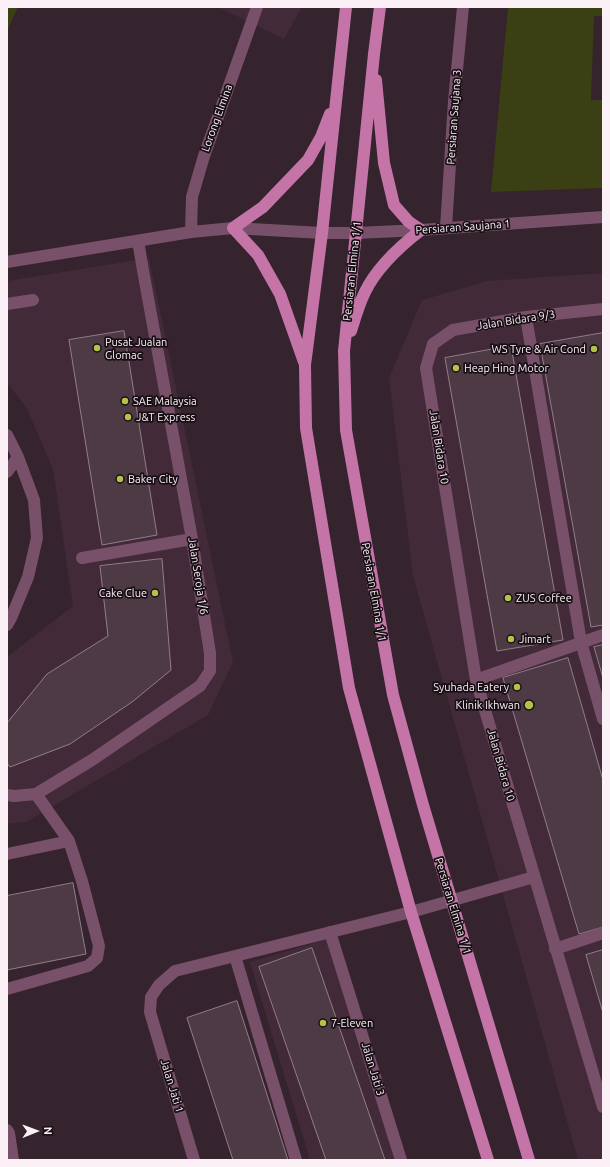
<!DOCTYPE html>
<style>
body{margin:0}
#map{position:relative;width:610px;height:1167px;overflow:hidden;background:#35232e;font-family:Ubuntu,sans-serif}
canvas{display:block}
.frame{position:absolute;inset:0;border:8px solid #fcf0f7;pointer-events:none}
.north{position:absolute;left:16px;top:1111px;width:40px;height:40px;-webkit-text-stroke:3px #170f14;paint-order:stroke;rotate:89deg;font-size:11px;font-weight:700;line-height:16px;text-align:center;color:#fcf0f7}
.north::after{content:'';display:block;margin:auto;width:14px;height:18px;background:#fcf0f7;clip-path:polygon(50% 0,100% 100%,50% 72%,0 100%)}
</style>
<div id="map">
<canvas width="610" height="1167"></canvas>
<div class="frame"></div>
<div class="north">N</div>
</div>
<script>
const g = document.querySelector('canvas').getContext('2d');
g.lineJoin = 'round';
function fill(path, color) { g.fillStyle = color; g.fill(path, 'evenodd'); }
function strokePath(path, color, width, dash) { g.strokeStyle = color; g.lineWidth = width; g.lineCap = dash ? 'butt' : 'round'; g.setLineDash(dash || []); g.stroke(path); }
function write(font, color, halo, rows, align = 'center') {
  g.font = font + ' Ubuntu,sans-serif'; g.lineWidth = 3.5; g.setLineDash([]); g.textBaseline = 'middle'; g.strokeStyle = halo; g.fillStyle = color; for (const [text, x, y, turn = 0] of rows) {
    g.save(); g.translate(x, y); g.rotate((+turn || 0) * Math.PI / 180); g.textAlign = isNaN(turn) ? turn : align; if (halo) g.strokeText(text, 0, 0); g.fillText(text, 0, 0); g.restore();
  }
}
fill(new Path2D(`
 M218,7H302L284,39Z
 M149,258L233,662L208,715L26,822L7,824V657L73,606L53,469L26,407L7,383V281Z
 M603,273V1160H578L413,576L389,378L422,300L487,281Z
 M331,938L397,1160H310L250,962Z`), '#422a39');
fill(new Path2D(`
 M7,7H18L7,31Z
 M508,7H603V16H594L591,100H603V188L491,192Z`), '#3a3f14');
const building = new Path2D(`
 M124,331L157,535L102,545L69,340Z
 M603,333V625L591,627L540,344Z
 M511,346L563,640L497,651L445,358Z
 M162,559L171,670L132,702L70,744L10,767L7,763V723L47,674L108,636L100,566Z
 M603,645V678L594,647Z
 M568,658L603,780V927L579,934L503,678Z
 M73,883L86,954L7,970V896Z
 M312,948L385,1160H326L259,967Z
 M603,950V1013L586,955Z
 M237,1001L288,1160H233L187,1018Z`);
fill(building, '#4d3a45');
strokePath(building, '#937d8a', 1);
strokePath(new Path2D(`
 M446,228L454,101L463,7
 M191,232L192,197L204,156L257,7
 M7,262L191,232L233,228L322,233H356L421,230L603,217
 M7,304L33,300
 M603,309L526,317L453,330L433,344L426,368L476,680L603,1107
 M526,317L581,642L603,719
 M7,435L18,457L34,500L37,538L28,577L11,618L7,625
 M7,472L18,457
 M82,558L192,539
 M476,680L603,635
 M7,795L14,796L36,794L92,760L200,686L210,671V653L192,539L144,276L138,241
 M7,854L69,841L36,794
 M330,932L401,1160
 M555,949L603,933
 M235,956L296,1160
 M7,989L88,966L97,958L99,946L82,881L69,841
 M7,1130L9,1133L13,1160
 M194,1160L150,1012L151,997L159,985L175,971L411,912L534,877`), '#785069', 12);
strokePath(new Path2D(`
 M346,7L322,233L305,365L306,428L349,688L411,912L488,1160
 M380,7L374,54L344,351L346,430L393,695L423,805L529,1160
 M351,331C355,318 359,304 365,292C377,267 399,247 421,230L409,222L394,205L384,163L376,80
 M304,362L280,294L258,255L233,228L263,207L308,160L321,137L330,114`), '#c574a8', 12);
for (const [x, y, r, color] of [
 [97,348,4,"#b4c24a"],
 [594,349,4,"#b4c24a"],
 [456,368,4,"#b4c24a"],
 [125,401,4,"#b4c24a"],
 [128,417,4,"#b4c24a"],
 [120,479,4,"#b4c24a"],
 [155,593,4,"#b4c24a"],
 [508,598,4,"#b4c24a"],
 [511,639,4,"#b4c24a"],
 [517,687,4,"#b4c24a"],
 [529,705,5,"#b4c24a"],
 [323,1023,4,"#b4c24a"]
]) { const dot = new Path2D(); dot.arc(x, y, r, 0, 2 * Math.PI); g.fillStyle = color; g.fill(dot); strokePath(dot, '#170f14', 1.5); }
write('11px', '#fcf0f7', '#170f14', [
 ["Persiaran Saujana 3",454,117,-86],
 ["Lorong Elmina",217,118,-70],
 ["Persiaran Saujana 1",463,227,-4],
 ["Persiaran Elmina 1/1",352,271,-84],
 ["Jalan Bidara 9/3",516,320,-9],
 ["Jalan Bidara 10",439,447,81],
 ["Jalan Seroja 1/6",198,576,81],
 ["Persiaran Elmina 1/1",374,592,80],
 ["Jalan Bidara 10",501,765,74],
 ["Persiaran Elmina 1/1",453,906,73],
 ["Jalan Jati 3",373,1069,73],
 ["Jalan Jati 1",172,1086,73]
]);
write('11px', '#fcf0f7', '#170f14', [
 ["Pusat Jualan",105,342],
 ["Glomac",105,355],
 ["WS Tyre & Air Cond",586,349,"right"],
 ["Heap Hing Motor",464,368],
 ["SAE Malaysia",133,401],
 ["J&T Express",136,417],
 ["Baker City",128,479],
 ["Cake Clue",147,593,"right"],
 ["ZUS Coffee",516,598],
 ["Jimart",519,639],
 ["Syuhada Eatery",509,687,"right"],
 ["Klinik Ikhwan",520,705,"right"],
 ["7-Eleven",331,1023]
], 'left');
</script>
